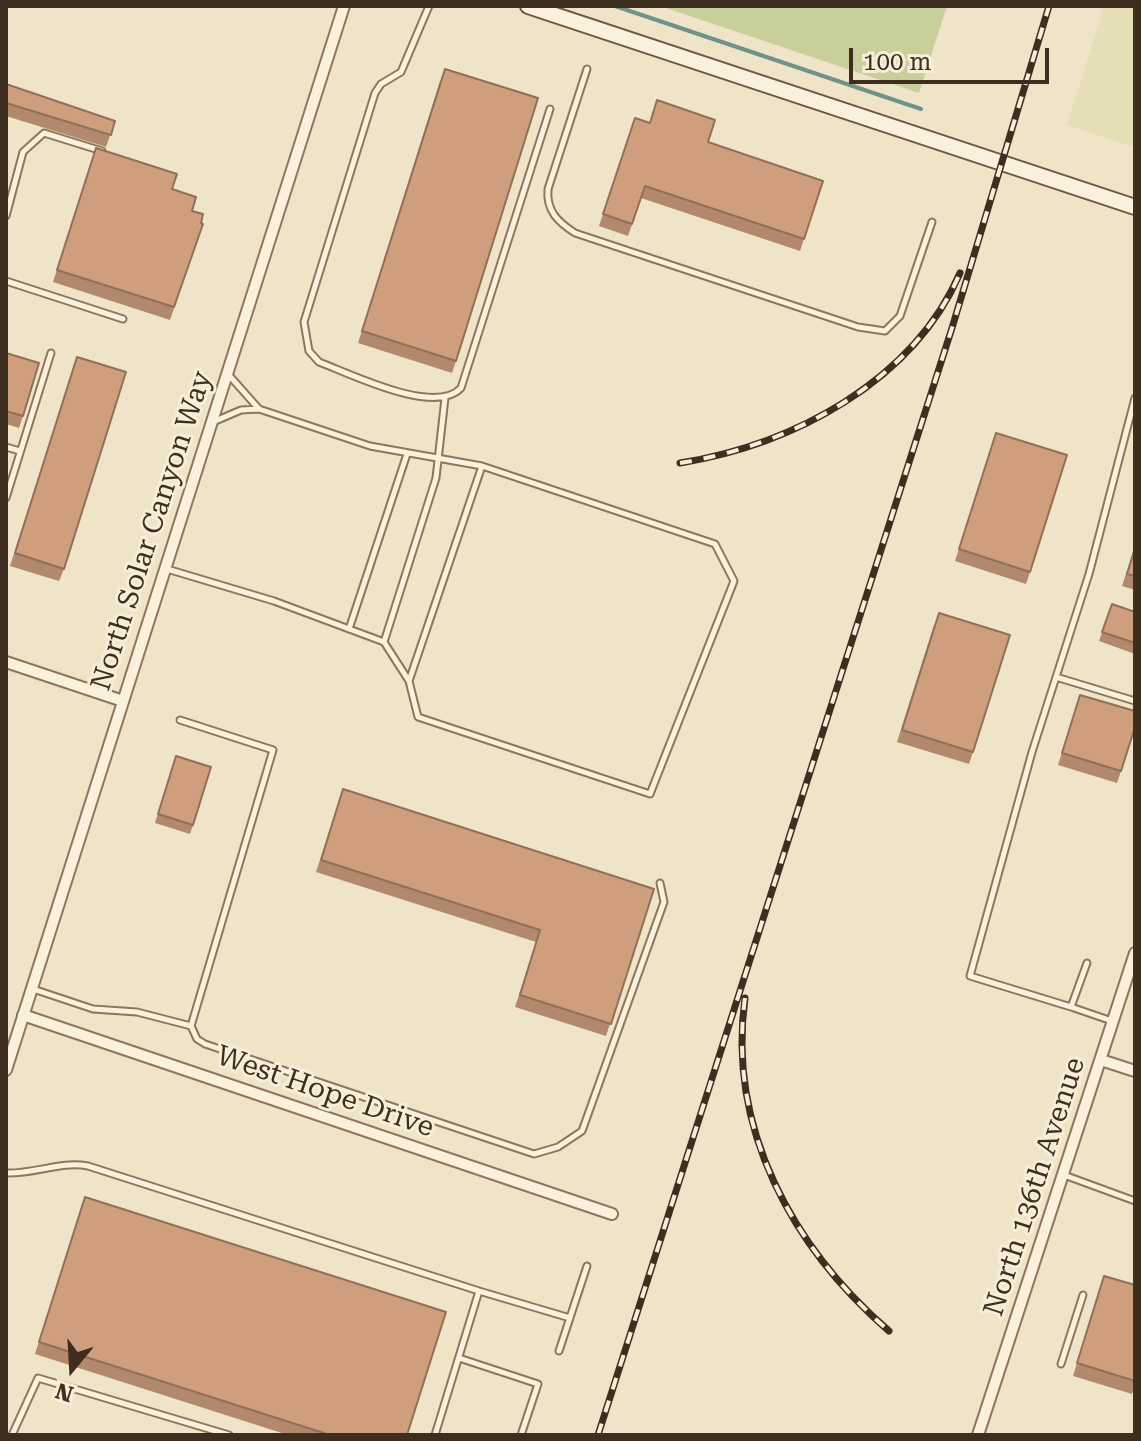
<!DOCTYPE html>
<style>
body{margin:0}
#map{position:relative;width:1141px;height:1441px;overflow:hidden;background:#f0e4c8;font-family:"Roboto Serif",serif}
canvas{display:block}
.frame{position:absolute;inset:0;border:8px solid #3d2e20;pointer-events:none}
.north{position:absolute;left:32px;top:1329px;width:80px;height:80px;-webkit-text-stroke:6px #f7eed8;paint-order:stroke;rotate:198deg;font-size:22px;font-weight:700;line-height:32px;text-align:center;color:#3d2e20}
.north::after{content:'';display:block;margin:auto;width:28px;height:36px;background:#3d2e20;clip-path:polygon(50% 0,100% 100%,50% 72%,0 100%)}
.scale{position:absolute;left:849px;top:48px;width:200px;height:36px;box-sizing:border-box;border:4px solid #3d2e20;border-top:0;padding-left:10px;font-size:24px;line-height:28px;white-space:nowrap;color:#3d2e20;-webkit-text-stroke:6px #f7eed8;paint-order:stroke}
</style>
<div id="map">
<canvas width="1141" height="1441"></canvas>
<div class="frame"></div>
<div class="north">N</div>
<div class="scale">100 m</div>
</div>
<script>
const g = document.querySelector('canvas').getContext('2d');
g.lineJoin = 'round';
function fill(path, color) { g.fillStyle = color; g.fill(path, 'evenodd'); }
function strokePath(path, color, width, dash) { g.strokeStyle = color; g.lineWidth = width; g.lineCap = dash ? 'butt' : 'round'; g.setLineDash(dash || []); g.stroke(path); }
function write(font, color, halo, rows, align = 'center') {
  g.font = font + ' "Roboto Serif",serif'; g.lineWidth = 6; g.setLineDash([]); g.textBaseline = 'middle'; g.strokeStyle = halo; g.fillStyle = color; for (const [text, x, y, turn = 0] of rows) {
    g.save(); g.translate(x, y); g.rotate((+turn || 0) * Math.PI / 180); g.textAlign = isNaN(turn) ? turn : align; if (halo) g.strokeText(text, 0, 0); g.fillText(text, 0, 0); g.restore();
  }
}
fill(new Path2D(`
 M1104,6H1135V148L1067,125Z`), '#e6deb5');
fill(new Path2D(`
 M660,6H947L919,93Z`), '#c9cf9b');
strokePath(new Path2D(`
 M615,6L921,109`), '#6f938a', 4);
const service = new Path2D(`
 M429,6L401,72L381,84L375,93L304,322L309,351L319,362C351,374 435,416 461,388L550,109
 M587,69L548,189C546,211 558,222 575,233L858,327L885,331L900,316L932,222
 M6,216L23,152L44,133L102,151
 M6,281L123,319
 M259,409L370,446L482,466L715,544L734,581L650,794L418,717L409,681L482,466
 M213,422L241,410L259,409L227,373
 M6,447L20,451
 M6,498L51,353
 M167,569L274,601L384,642L436,478L445,398
 M349,629L407,454
 M384,642L409,681
 M1056,677L1135,701
 M180,720L273,750L191,1026L197,1039L205,1044L534,1154L558,1147L582,1131L664,902L660,883
 M1087,963L1071,1007L1112,1021
 M33,989L93,1009L137,1012L191,1026
 M1071,1007L970,976L1032,752L1089,574L1135,398
 M6,1173C36,1174 60,1161 88,1166L479,1291L435,1435
 M1064,1175L1135,1201
 M479,1291L570,1318
 M559,1351L587,1266
 M459,1358L538,1384L521,1435
 M1061,1364L1083,1295
 M12,1435L38,1378L229,1435`);
const minor = new Path2D(`
 M6,662L123,701
 M23,1015L612,1214
 M1101,1060L1135,1071
 M6,1070L344,6
 M978,1435L1135,953`);
const secondary = new Path2D(`
 M528,6L1135,207`);
strokePath(service, '#8d765c', 9);
strokePath(minor, '#8d765c', 14);
strokePath(secondary, '#6f573f', 18);
strokePath(service, '#faf1dc', 5);
strokePath(minor, '#faf1dc', 10);
strokePath(secondary, '#faf1dc', 14);
const rail = new Path2D(`
 M680,463C792,445 913,382 960,273
 M745,998C727,1129 793,1248 889,1331
 M598,1435L952,328L1049,6`);
strokePath(rail, '#3d2e20', 7);
strokePath(rail, '#f7eed8', 4, [12]);
fill(new Path2D(`
 M440,81L456,361L452,373L358,343Z
 M6,84L115,121L106,147L6,116Z
 M635,118L823,181L800,251L641,198L628,236L599,226Z
 M92,160L172,189L192,211L201,223L203,224L170,320L53,282Z
 M6,353L23,416L19,428L6,424Z
 M73,369L64,569L59,581L10,566Z
 M992,445L1030,572L1026,584L955,561Z
 M1135,546V590L1122,586Z
 M1112,604L1135,612V654L1099,641Z
 M934,625L973,752L969,764L897,742Z
 M1080,695L1121,771L1117,783L1058,765Z
 M176,756L193,825L190,834L155,823Z
 M339,801L654,889L606,1036L515,1007L536,942L316,872Z
 M81,1210L407,1435H288L35,1354Z
 M1104,1276L1135,1285V1385L1132,1394L1073,1376Z`), '#b2896c');
const building = new Path2D(`
 M445,69L538,98L456,361L362,331Z
 M6,84L115,121L111,135L6,103Z
 M657,100L715,120L708,142L823,181L804,239L645,186L632,224L603,214L635,118L650,123Z
 M96,148L177,174L172,189L196,197L192,211L203,214L201,223L203,224L174,307L57,270Z
 M6,353L39,363L23,416L6,411Z
 M77,357L126,372L64,569L15,553Z
 M996,433L1067,455L1030,572L959,549Z
 M1135,548V576L1127,574Z
 M1112,604L1135,612V643L1102,632Z
 M939,613L1010,635L973,752L902,730Z
 M1080,695L1135,711V727L1121,771L1062,753Z
 M176,756L211,767L193,825L158,814Z
 M343,789L654,889L611,1024L520,995L540,930L321,860Z
 M85,1197L446,1312L407,1435H330L39,1342Z
 M1104,1276L1135,1285V1381L1077,1363Z`);
fill(building, '#cf9f7d');
strokePath(building, '#916f58', 2);
write('28px', '#3d2e20', '#f7eed8', [
 ["North Solar Canyon Way",152,531,-72],
 ["West Hope Drive",325,1092,19],
 ["North 136th Avenue",1035,1187,-72]
]);
</script>
